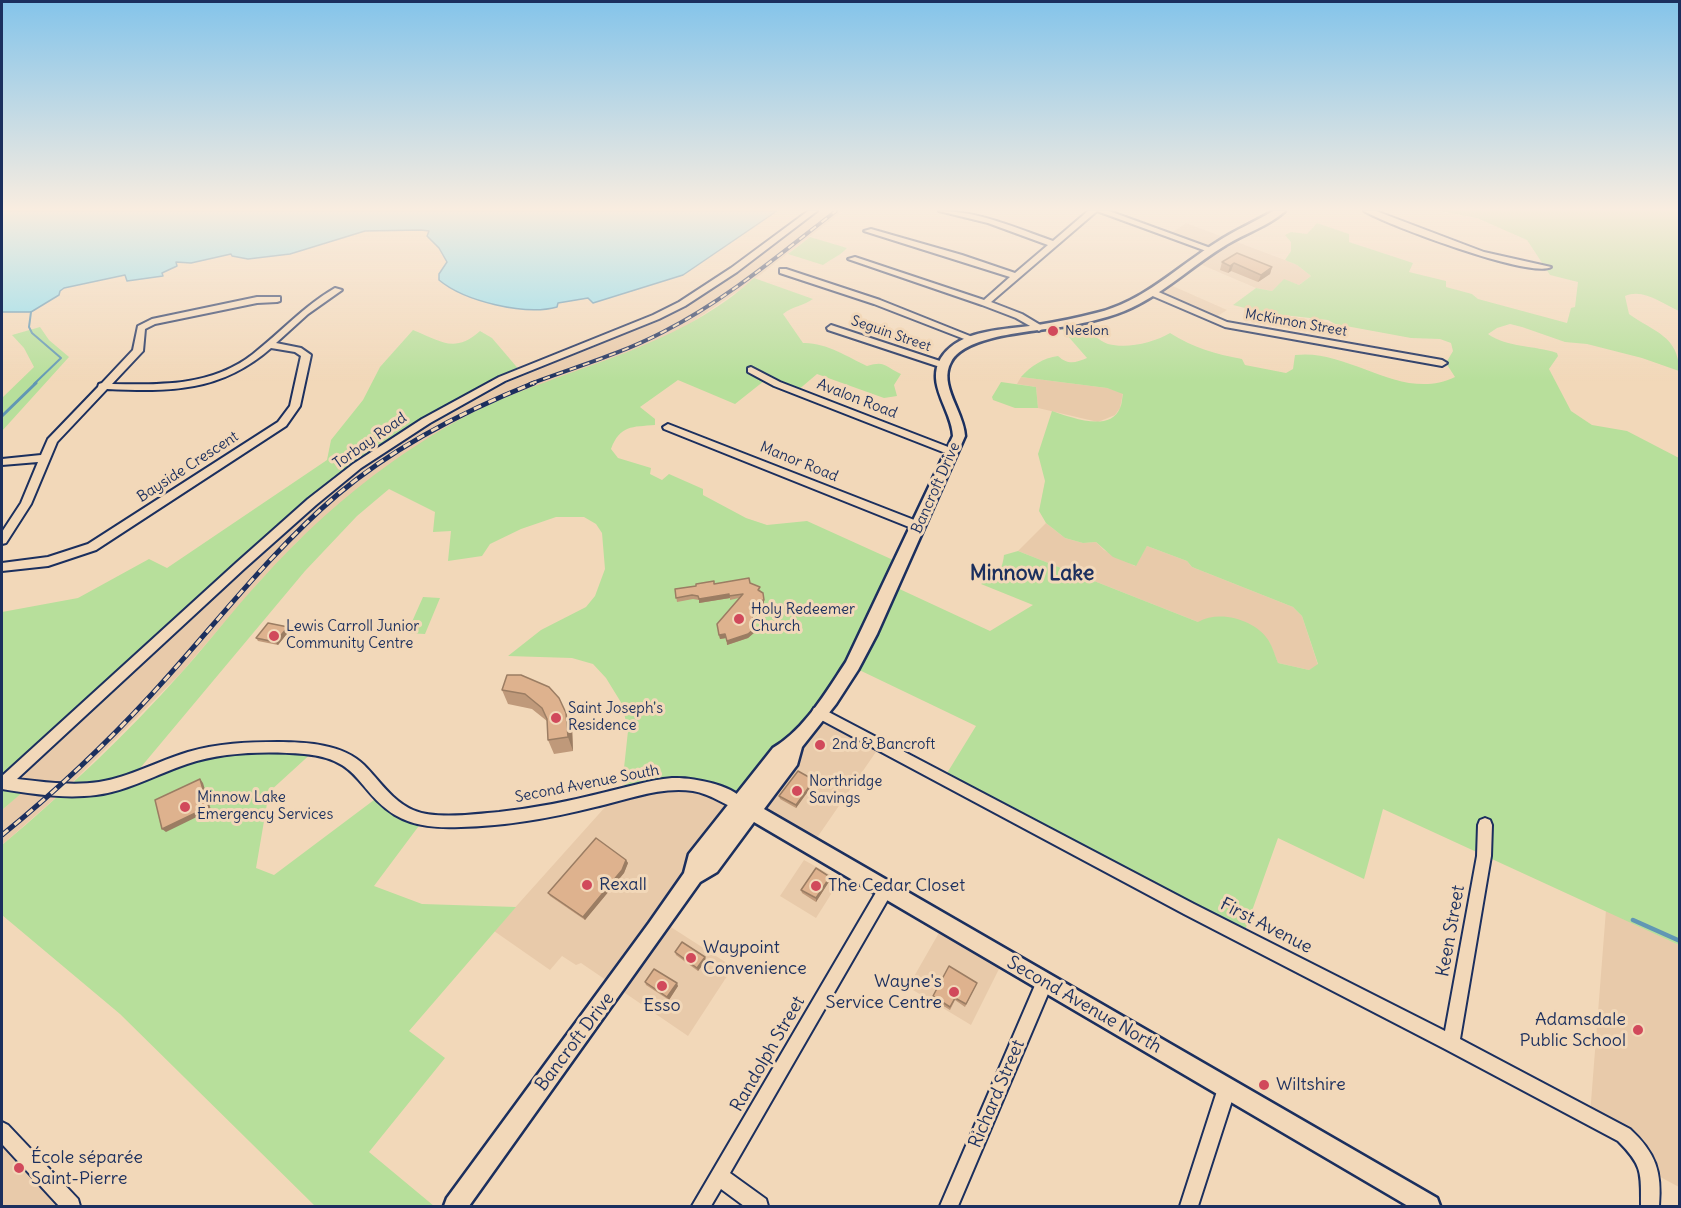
<!DOCTYPE html>
<meta charset="utf-8">
<style>
body{margin:0}
#map{position:relative;width:1681px;height:1208px;overflow:hidden;background:#f2d8b9;font-family:Delius,sans-serif}
canvas{display:block}
.frame{position:absolute;inset:0;border:3px solid #1b2f5e;pointer-events:none}
</style>
<div id="map">
<canvas width="1681" height="1208"></canvas>
<div class="frame"></div>
</div>
<script>
const g = document.querySelector('canvas').getContext('2d');
g.lineJoin = 'round';
function fill(path, color) { g.fillStyle = color; g.fill(path, 'evenodd'); }
function strokePath(path, color, width, dash) { g.strokeStyle = color; g.lineWidth = width; g.lineCap = dash ? 'butt' : 'round'; g.setLineDash(dash || []); g.stroke(path); }
function write(font, color, halo, rows, align = 'center') {
  g.font = font + ' Delius,sans-serif'; g.lineWidth = 6; g.setLineDash([]); g.textBaseline = 'middle'; g.strokeStyle = halo; g.fillStyle = color; for (const [text, x, y, turn = 0] of rows) {
    g.save(); g.translate(x, y); g.rotate((+turn || 0) * Math.PI / 180); g.textAlign = isNaN(turn) ? turn : align; if (halo) g.strokeText(text, 0, 0); g.fillText(text, 0, 0); g.restore();
  }
}
fill(new Path2D(`
 M813,211H843L747,285L688,325L642,348L501,400L460,419L374,476L298,541L261,580L181,673L67,788L2,845V810L30,785L5,783L358,466L503,379L683,304Z
 M1186,223L1285,260L1297,265L1311,276L1299,285L1284,280L1272,291L1256,288L1195,262L1212,250L1170,234Z
 M1166,283L1227,310L1213,319L1152,293Z
 M1021,377L1107,388L1123,393L1120,408L1115,415L1098,422L1038,408L1036,387L1017,384Z
 M1046,523L1065,538L1083,543L1096,542L1104,550L1135,566L1147,546L1187,561L1192,567L1293,607L1302,616L1318,665L1309,670L1278,663L1269,641L1198,622L1018,551Z
 M819,713L880,746L812,845L753,811Z
 M672,784L739,803L663,922L733,967L688,1036L581,963L576,965L562,956L550,970L494,931L615,796Z
 M804,860L840,880L816,918L780,896Z
 M1606,910L1679,945V1187L1651,1172L1590,1115Z
 M944,924L1004,959L971,1025L908,987Z
 M2,1129L73,1206H2Z`), '#e8caaa');
fill(new Path2D(`
 M1439,211H1679V311C1662,304 1644,288 1625,296L1629,314C1654,332 1679,336 1679,371L1642,358L1587,344L1565,342L1522,327L1510,324L1497,328L1488,334C1508,348 1534,345 1557,353L1558,356L1549,369L1571,411L1592,425L1627,431L1679,458V945L1383,809L1364,879L1278,838L1243,936L944,778L976,726L853,667L739,803L707,787L625,793L624,768L628,731L622,704L606,678L593,664L572,658L508,656L541,630L586,607L595,596L605,569L602,533L596,524L584,517H556L521,529L490,544L482,556L448,561L451,531L433,532L435,512L389,489L357,516L305,571L131,779L194,753L315,750L269,792L256,868L274,875L382,794L424,819L374,886L422,904L516,907L409,1031L445,1058L369,1152L434,1206H315L120,1014L2,915V845C65,792 127,734 182,672C209,642 233,610 260,581C299,537 344,496 392,462C426,438 462,416 500,400C587,363 682,344 754,278L813,299C803,306 793,306 783,314L803,343C825,342 848,357 867,366C886,360 885,367 901,374L894,385L897,396L884,398L817,374L797,391L769,377L735,404L678,380L640,407L655,419V425C632,427 620,425 611,449L618,458L651,468L650,474L662,480L669,474L703,489V495L746,518L767,525L807,521L902,564L893,586L990,631L1033,605L981,584C996,576 1002,573 1004,555L1018,551L1198,622C1220,609 1256,620 1269,641C1273,648 1275,656 1278,663L1309,670L1318,664L1302,616L1293,607L1192,567L1187,561L1147,546L1136,566L1113,557L1096,542L1083,543L1065,538L1046,523L1039,511L1045,481L1038,454L1052,411C1070,417 1110,433 1120,408C1122,404 1122,398 1123,394L1107,388L1021,377C1031,366 1043,358 1058,356C1068,365 1075,363 1087,358L1060,327L1080,324C1088,330 1099,341 1108,344C1127,349 1153,343 1170,333C1194,348 1215,354 1242,359L1245,365L1286,373L1293,369L1295,355C1350,348 1401,403 1455,377L1446,363L1453,351L1451,343L1440,339L1411,338L1335,324L1328,320L1265,313L1233,305L1256,288L1272,291L1284,279L1299,285L1311,276L1297,265L1285,260L1291,251V242L1285,235L1291,232L1307,234L1317,223L1349,234V242L1413,263L1409,272L1446,281V287L1472,294L1478,299L1567,323L1571,308L1575,307L1578,282L1550,275L1527,240L1477,218Z
 M810,237L847,248C840,256 831,259 823,265L788,254Z
 M40,327L49,340L69,357L2,431V398L34,367L24,348L12,335Z
 M413,330C441,341 454,354 480,331L492,338L521,372L503,379L358,466L6,782L31,785L2,810V612L78,598L149,559L167,568L327,460L331,440L363,400L380,367Z
 M1001,382L1036,387L1038,408H1015L993,400L992,397Z
 M423,597L440,598L425,634L407,633Z`), '#b7df9b');
const water = new Path2D(`
 M2,211H777L683,275L593,303L588,298L558,303L557,307C525,316 464,301 439,280V274L447,262L439,248L427,236L429,231L421,230L365,231L290,254L248,259L232,256L231,254L191,263L176,262L177,266L162,273L163,276L127,281L125,275L64,288L60,291L59,295L31,312H2Z`);
fill(water, '#8fddee');
strokePath(water, '#6197b4', 1.5);
strokePath(new Path2D(`
 M31,312L29,327L32,333L61,358L34,384`), '#6197b4', 2);
strokePath(new Path2D(`
 M2,416L36,383`), '#6197b4', 3);
strokePath(new Path2D(`
 M1633,920L1680,941`), '#6197b4', 4.5);
const minor = new Path2D(`
 M808,211H817L737,272L685,306L659,319L505,381L430,423L361,468L316,505L244,569L17,779C44,782 72,786 99,782C130,777 158,761 188,752C217,743 248,742 278,742C306,742 343,744 364,765C379,780 392,801 413,810C436,820 475,814 499,812C535,808 571,801 606,792C628,787 649,780 672,778C691,777 738,785 746,804L744,809L739,810C723,804 711,794 693,791C660,786 627,800 595,807C551,818 506,826 461,827C438,828 415,827 395,815C356,790 361,759 304,754C266,751 223,752 187,764C157,774 128,791 96,795C65,799 32,794 2,789V776L236,563L308,499L353,464L422,419L499,377L653,315L679,302L731,268Z
 M939,211C979,211 1016,228 1053,241L1088,211H1097L991,302L1022,314L1042,326L1043,328L1039,331L1016,318L982,305L848,259L855,257L984,300L1010,277L864,231L871,229L962,255L1015,273L1048,245L988,223Z
 M1097,211H1109L1216,250L1209,252Z
 M1364,211H1376L1484,252L1551,267C1532,279 1387,225 1364,211Z
 M780,269H786L880,300L980,340L978,342H972L874,304L780,273Z
 M335,288L342,290L308,314L276,343L301,348L311,355L300,406L286,426L96,550L48,566L2,571V563L48,557L88,544L278,422L290,406L301,356L295,352L271,348C221,392 170,392 107,389L57,442L31,504L6,543L2,544V532L21,503L38,462L2,465V459L41,455L48,439L98,387L99,384L102,383L133,350L138,326L152,319L257,297H280V301L277,302L257,303L155,324L145,329L143,351L112,384C162,385 212,386 253,354C281,332 304,306 335,288Z
 M1148,290H1154L1227,322L1442,360L1447,363L1442,366L1225,327L1148,294Z
 M831,325L946,363L948,365L943,368L940,367L828,330L827,328Z
 M751,367L780,382L956,450L957,452L952,455L948,454L774,386L748,372V368Z
 M668,424L922,523L924,526L918,530L914,529L664,429L663,427Z
 M819,707L1194,904L1445,1031L1477,856L1478,825L1480,820L1485,818L1490,820L1492,825L1491,856L1460,1039L1630,1129C1656,1153 1662,1172 1659,1206H1641C1641,1173 1643,1166 1618,1141L1445,1049L1184,914L814,716L812,712L814,708Z
 M886,882L891,884L894,889L891,894L730,1173L766,1199L768,1206H744L721,1189L711,1206H692L881,884Z
 M1045,974L1051,976L1053,982L958,1206H940L1039,976Z
 M1227,1079L1233,1082L1236,1088L1198,1206H1180L1218,1088L1221,1082Z
 M2,1122L8,1125L78,1199L80,1206H59L2,1144Z`);
const major = new Path2D(`
 M1273,211H1285C1269,226 1245,233 1226,245C1196,263 1170,288 1139,304C1119,315 1097,320 1074,325C1043,331 966,333 951,362C938,385 964,412 965,436L877,634L858,670L836,704L802,747L797,765L764,809L1437,1198L1440,1206H1408L754,822L717,872L700,882L469,1206H444L447,1198L649,923L684,873L689,854L773,748C805,729 826,692 846,662L953,436C952,410 925,384 941,358C960,328 1007,330 1038,325C1057,322 1077,318 1096,313C1143,302 1177,267 1217,242C1235,230 1255,222 1273,211Z`);
strokePath(minor, '#1b2f5e', 4);
strokePath(major, '#1b2f5e', 5);
fill(minor, '#f2d8b9');
fill(major, '#f2d8b9');
const railFar1 = new Path2D(`
 M530,384C575,367 621,354 663,332C726,300 780,254 836,211`);
const rail = new Path2D(`
 M2,835C55,792 105,745 151,695C213,628 268,554 337,495C395,446 464,411 534,383`);
strokePath(railFar1, '#1b2f5e', 4);
strokePath(rail, '#1b2f5e', 5);
strokePath(railFar1, '#f2d8b9', 2, [7]);
strokePath(rail, '#f2d8b9', 3, [8]);
fill(new Path2D(`
 M1222,262L1272,267L1270,274L1258,282L1231,271L1228,273L1220,270Z
 M750,583L761,591L764,604L751,606L755,632L748,638L727,645L726,638L720,639L717,624L739,598L730,600V598L699,603V600L693,599L677,602L675,589L714,584Z
 M290,630L278,645L258,641L256,638Z
 M521,675L572,727L573,751L554,754L548,740L547,721L532,709L508,704L502,690Z
 M814,780V783L796,808L780,799L779,796Z
 M626,860L628,863L624,873L585,920L550,896L548,893Z
 M830,877V880L816,902L802,893L801,890Z
 M675,952L706,960L698,971L676,955Z
 M645,982L678,986L669,1000L646,985Z
 M976,985L965,1007L955,1000L950,1010L932,999L933,996Z`), '#bf997a');
fill(new Path2D(`
 M1234,263L1231,271L1228,273L1230,266Z
 M1272,267L1270,274L1258,282L1261,275Z
 M729,594L730,598L699,603V599Z
 M764,600V604L751,606L750,603Z
 M288,627L290,630L278,645L275,642Z
 M755,628V632L748,638L727,645V641Z
 M725,634L726,638L720,639L719,635Z
 M566,713L572,727L573,751L568,737Z
 M200,779L203,783L211,810L166,832L162,829Z
 M814,780V783L796,808V805Z
 M626,860L628,863L624,873L585,920L583,917Z
 M830,877V880L816,902V898Z
 M705,957L706,960L698,971L697,968Z
 M677,983L678,986L669,1000L667,997Z`), '#9b7d63');
const building = new Path2D(`
 M1237,253L1272,267L1261,275L1234,263L1230,266L1222,262Z
 M749,578L750,583L760,587L758,590L763,593L764,600L750,603L755,628L748,634L727,641L725,634L719,635L717,624L743,594L729,596V594L699,599L698,596L692,595L676,598L675,589L696,586V584L714,581V584Z
 M268,623L288,627L275,642L256,638Z
 M507,675H521L549,687L559,698L566,713L568,737L548,740L547,719L542,708L525,694L502,690Z
 M798,771L814,780L796,805L779,796Z
 M200,779L208,807L162,829L155,800Z
 M596,838L626,860L622,870L583,917L548,893Z
 M816,868L830,877L816,898L801,890Z
 M682,942L705,957L697,968L675,952Z
 M949,966L977,983L966,1004L955,998L950,1007L933,996Z
 M654,969L677,983L667,997L645,982Z`);
fill(building, '#deb28e');
strokePath(building, '#9b7d63', 1.5);
const sky = g.createLinearGradient(0, 0, 0, 381);
sky.addColorStop(0, '#84c4ea');
sky.addColorStop(0.55, '#f9ede0');
sky.addColorStop(1, '#f9ede000');
g.fillStyle = sky;
g.fillRect(0, 0, 1681, 381);
for (const [x, y, r, color] of [
 [1053,331,6,"#d1495b"],
 [739,619,6,"#d1495b"],
 [274,636,6,"#d1495b"],
 [556,718,6,"#d1495b"],
 [820,745,6,"#d1495b"],
 [797,791,6,"#d1495b"],
 [185,807,6,"#d1495b"],
 [587,885,6,"#d1495b"],
 [816,886,6,"#d1495b"],
 [691,958,6,"#d1495b"],
 [662,986,6,"#d1495b"],
 [954,992,6,"#d1495b"],
 [1638,1030,6,"#d1495b"],
 [1264,1085,6,"#d1495b"],
 [19,1168,6,"#d1495b"]
]) { const dot = new Path2D(); dot.arc(x, y, r, 0, 2 * Math.PI); g.fillStyle = color; g.fill(dot); strokePath(dot, '#f2d8b9', 2); }
write('14px', '#1b2f5e', '#f2d8b9', [
 ["McKinnon Street",1296,323,10],
 ["Seguin Street",891,334,19]
]);
write('14px', '#1b2f5e', '#f2d8b9', [
 ["Neelon",1065,331]
], 'left');
write('15px', '#1b2f5e', '#f2d8b9', [
 ["Avalon Road",857,399,21],
 ["Torbay Road",370,441,-35],
 ["Manor Road",799,462,22],
 ["Bayside Crescent",188,467,-33],
 ["Bancroft Drive",936,488,-66],
 ["Second Avenue South",587,784,-11]
]);
write('15px', '#1b2f5e', '#f2d8b9', [
 ["Holy Redeemer",751,610],
 ["Church",751,627],
 ["Lewis Carroll Junior",286,627],
 ["Community Centre",286,644],
 ["Saint Joseph's",568,709],
 ["Residence",568,726],
 ["2nd & Bancroft",832,745],
 ["Northridge",809,782],
 ["Savings",809,799],
 ["Minnow Lake",197,798],
 ["Emergency Services",197,815]
], 'left');
write('18px', '#1b2f5e', '#f2d8b9', [
 ["Rexall",599,885],
 ["The Cedar Closet",828,886],
 ["Waypoint",703,948],
 ["Convenience",703,969],
 ["Wayne's",942,982,"right"],
 ["Service Centre",942,1003,"right"],
 ["Esso",662,1006,"center"],
 ["Adamsdale",1626,1020,"right"],
 ["Public School",1626,1041,"right"],
 ["Wiltshire",1276,1085],
 ["École séparée",31,1158],
 ["Saint-Pierre",31,1179]
], 'left');
write('18px', '#1b2f5e', '#f2d8b9', [
 ["First Avenue",1266,926,27],
 ["Keen Street",1451,931,-80],
 ["Second Avenue North",1084,1005,30],
 ["Bancroft Drive",575,1042,-53],
 ["Randolph Street",768,1054,-60],
 ["Richard Street",997,1094,-67]
]);
write('bold 21px', '#1b2f5e', '#f2d8b9', [
 ["Minnow Lake",1032,574]
]);
</script>
